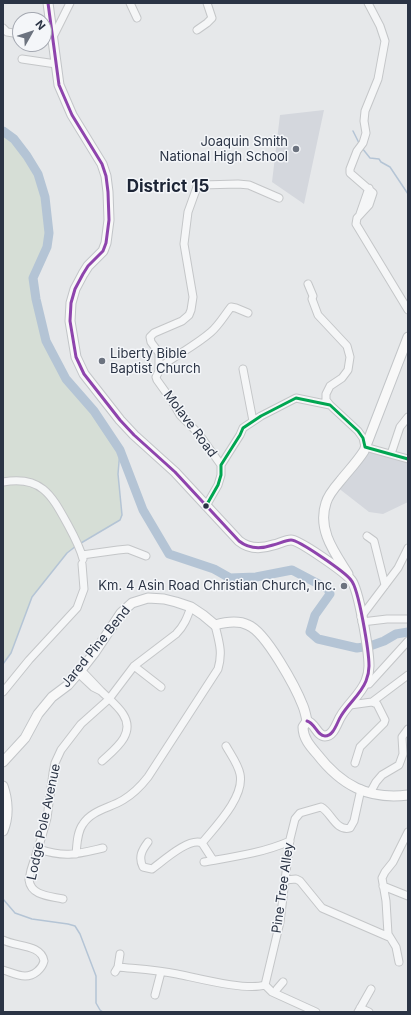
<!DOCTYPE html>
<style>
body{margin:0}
#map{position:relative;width:411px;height:1015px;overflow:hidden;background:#e6e8ea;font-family:Inter,sans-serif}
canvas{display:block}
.frame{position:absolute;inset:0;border:4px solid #2b3445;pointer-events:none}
.north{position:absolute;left:12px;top:12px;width:40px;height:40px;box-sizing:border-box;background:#f4f6f9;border:1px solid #a4a8b1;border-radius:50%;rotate:51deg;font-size:11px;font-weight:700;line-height:16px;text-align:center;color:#2b3445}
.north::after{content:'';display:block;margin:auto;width:14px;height:18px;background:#6c737f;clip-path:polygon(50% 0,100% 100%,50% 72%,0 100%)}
</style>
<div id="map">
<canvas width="411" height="1015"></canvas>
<div class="frame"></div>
<div class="north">N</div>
</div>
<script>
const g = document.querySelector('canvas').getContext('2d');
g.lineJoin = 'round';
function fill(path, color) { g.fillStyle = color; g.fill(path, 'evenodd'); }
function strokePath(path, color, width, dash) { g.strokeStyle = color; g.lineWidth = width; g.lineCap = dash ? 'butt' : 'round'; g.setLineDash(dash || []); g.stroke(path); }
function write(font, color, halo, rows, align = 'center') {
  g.font = font + ' Inter,sans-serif'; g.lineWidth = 3; g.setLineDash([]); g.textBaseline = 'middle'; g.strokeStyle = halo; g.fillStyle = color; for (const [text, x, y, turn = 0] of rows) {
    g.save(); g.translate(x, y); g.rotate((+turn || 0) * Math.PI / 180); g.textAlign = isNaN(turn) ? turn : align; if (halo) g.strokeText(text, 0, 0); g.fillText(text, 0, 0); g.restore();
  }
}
fill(new Path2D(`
 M324,110L304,204L272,182L280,115Z
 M371,449L408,460V502L383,514L369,512L337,487Z`), '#d4d7dd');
fill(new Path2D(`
 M3,131L14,139L27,156L38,174L45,197L49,233L47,247L33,278L36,299L46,341L66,379L94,411L120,450L118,474L122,515L120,520L85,540L67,553L32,597L11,653L3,664Z`), '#d6ded6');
strokePath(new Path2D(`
 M353,131L359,143
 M362,148L370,158L379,159L381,162L390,167L408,194
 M81,543L120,520L122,515L118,474L120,450
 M3,664L11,653L32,597L67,553L76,546
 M3,896V899L15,913L32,919L68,924L75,926L80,934L96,976V1003L100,1010L103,1012`), '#b4c4d5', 1.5);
strokePath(new Path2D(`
 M3,131L14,139L27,156L38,174L45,197L49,233L47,247L33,278L36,299L46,341L66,379L94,411L120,450L143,510L169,554L214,569L230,578L256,577L292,570L328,589L330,594L315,615L310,632L318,639L357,648L370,646L384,641L396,634L408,632`), '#b4c4d5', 9);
const minor = new Path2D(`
 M130,3L137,18
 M368,3L380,26L385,41L378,79L365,111L364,121L366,133L363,143L357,151L350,169V173L373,193L369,205L357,218L356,224L408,310
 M3,28L7,32L20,34
 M197,30L207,23L212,18L207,3
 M53,37L70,3
 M22,59L56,64
 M360,214L369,188
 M308,284L313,296L312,299L318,315L347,346L350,357L348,370L342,378L330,386L326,394V400L330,405
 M159,368C176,355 195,346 211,332C219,325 224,316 231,307L236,308L248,313
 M243,369L253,421
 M391,454L400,427L408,417
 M221,465L199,434L180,415L172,401L157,380L156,377L159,371V353L151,342L150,337L154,333L182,321L189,315L191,310L193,297L184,244L188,212L197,187L202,185L238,184L249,185L279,198
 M3,482C42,475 52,496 68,525C74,536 80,547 83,559
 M206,506L218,485L221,475V465L240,435L243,428L261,416L296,398L330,405L358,431L363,438L365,447L408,459
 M367,536L374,541L385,585
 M82,555L118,550L128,549L146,556
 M361,617L398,568L408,548
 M362,622L387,619H408
 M134,666L161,687
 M78,673L93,687L101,691L81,670
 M365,683L369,684L408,641
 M101,691C108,698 118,706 123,714C136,734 115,749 102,761
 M3,692L29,660L77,608L84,589L82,564
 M372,702L408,675
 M350,705L372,702L377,704L385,720L384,723L360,747L355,763
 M370,793L376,782L382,775L399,765L403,754L402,737L408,729
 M148,842C142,850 138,857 143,867L152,869C163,861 189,837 202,843
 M39,849C65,858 77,854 103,848
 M76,854C77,844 77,832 83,824C92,810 110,808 123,800C133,794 141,786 148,777L218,669C223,652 219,642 215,625
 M213,860L202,843C215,827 245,797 240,774C238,764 231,755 226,746
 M204,862C233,857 263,853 290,841
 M285,880L296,879L300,881L322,908L389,937
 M383,886L408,896
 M63,899C50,896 31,896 29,880L31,870L42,836L47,818L53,773L55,763L61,750L81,724L109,699L134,666L176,634C184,626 187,618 191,607
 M3,940C16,947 41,944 44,961C42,969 34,976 25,976C18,976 10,972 3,970
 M399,962L396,947L388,934L386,901L382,878L385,872L393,862L408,832
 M118,967C138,969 157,970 177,974C197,978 246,991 265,985L280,922L290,839L295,819L300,813L321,807C331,812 336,832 350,828L354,821L361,789
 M115,972L118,967L120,954
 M265,985L272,992L316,1012
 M275,993L277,989L283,982
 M155,995L161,972
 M360,1008L369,1012
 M358,1012L371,989`);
const major = new Path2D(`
 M48,3L59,85L72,115L102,164L106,176L108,192L109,220L106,243L103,251L88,266L83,274L75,289L71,303L70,321L76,357L84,374L120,420L134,435L175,472L239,541C249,549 261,549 273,545C279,544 285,540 291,540C299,540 345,572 351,580C359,589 369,652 369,666C369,671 368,676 366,681C361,694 348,704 341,716C337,722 334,736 325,736C317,736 315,723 307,721
 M348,574C335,553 317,530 326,503C328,495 335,487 341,480C349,470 357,462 364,451L408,337
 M307,721L303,727C303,738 310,746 317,754C341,785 368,800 408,795
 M3,762L25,738L38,714L52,697L68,685L81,670L95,652L121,613L132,603L148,598L164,599L176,602L191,607L203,615L215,625C226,622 238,620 248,625C266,632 296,688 303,706C305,711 306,716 307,721
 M3,786C8,800 9,817 3,831`);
strokePath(minor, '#c4c6c8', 9);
strokePath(major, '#c2c5c8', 11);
strokePath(minor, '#f5f6f7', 7);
strokePath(major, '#f8f8f8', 9);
strokePath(new Path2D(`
 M48,3L59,85L72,115L102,164L106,176L108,192L109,220L106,243L103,251L88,266L83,274L75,289L71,303L70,321L76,357L84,374L120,420L134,435L175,472L239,541C249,549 261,549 273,545C279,544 285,540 291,540C299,540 345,572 351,580C359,589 369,652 369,666C369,671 368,676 366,681C361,694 348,704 341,716C337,722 334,736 325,736C317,736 315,723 307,721`), '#8e44ad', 3);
strokePath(new Path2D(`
 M206,506L218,485L221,475V465L240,435L243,428L261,416L296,398L330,405L358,431L363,438L365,447L408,459`), '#00a651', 3);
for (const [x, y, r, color] of [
 [296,149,4,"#6c737f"],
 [102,361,4,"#6c737f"],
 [206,506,3.5,"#2b3445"],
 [344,586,4,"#6c737f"]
]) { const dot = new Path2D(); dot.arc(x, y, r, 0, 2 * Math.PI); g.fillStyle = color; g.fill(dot); strokePath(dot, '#f4f6f9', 1.5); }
write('13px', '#2b3445', '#f4f6f9', [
 ["Joaquin Smith",288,142],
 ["National High School",288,157],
 ["Liberty Bible",110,354,"left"],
 ["Baptist Church",110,369,"left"],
 ["Km. 4 Asin Road Christian Church, Inc.",336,586]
], 'right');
write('13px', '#2b3445', '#f4f6f9', [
 ["Molave Road",190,424,53],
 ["Jared Pine Bend",96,647,-51],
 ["Lodge Pole Avenue",44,822,-78],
 ["Pine Tree Alley",283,888,-82]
]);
write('bold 17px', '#1d2536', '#f4f6f9', [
 ["District 15",168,187]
]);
</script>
